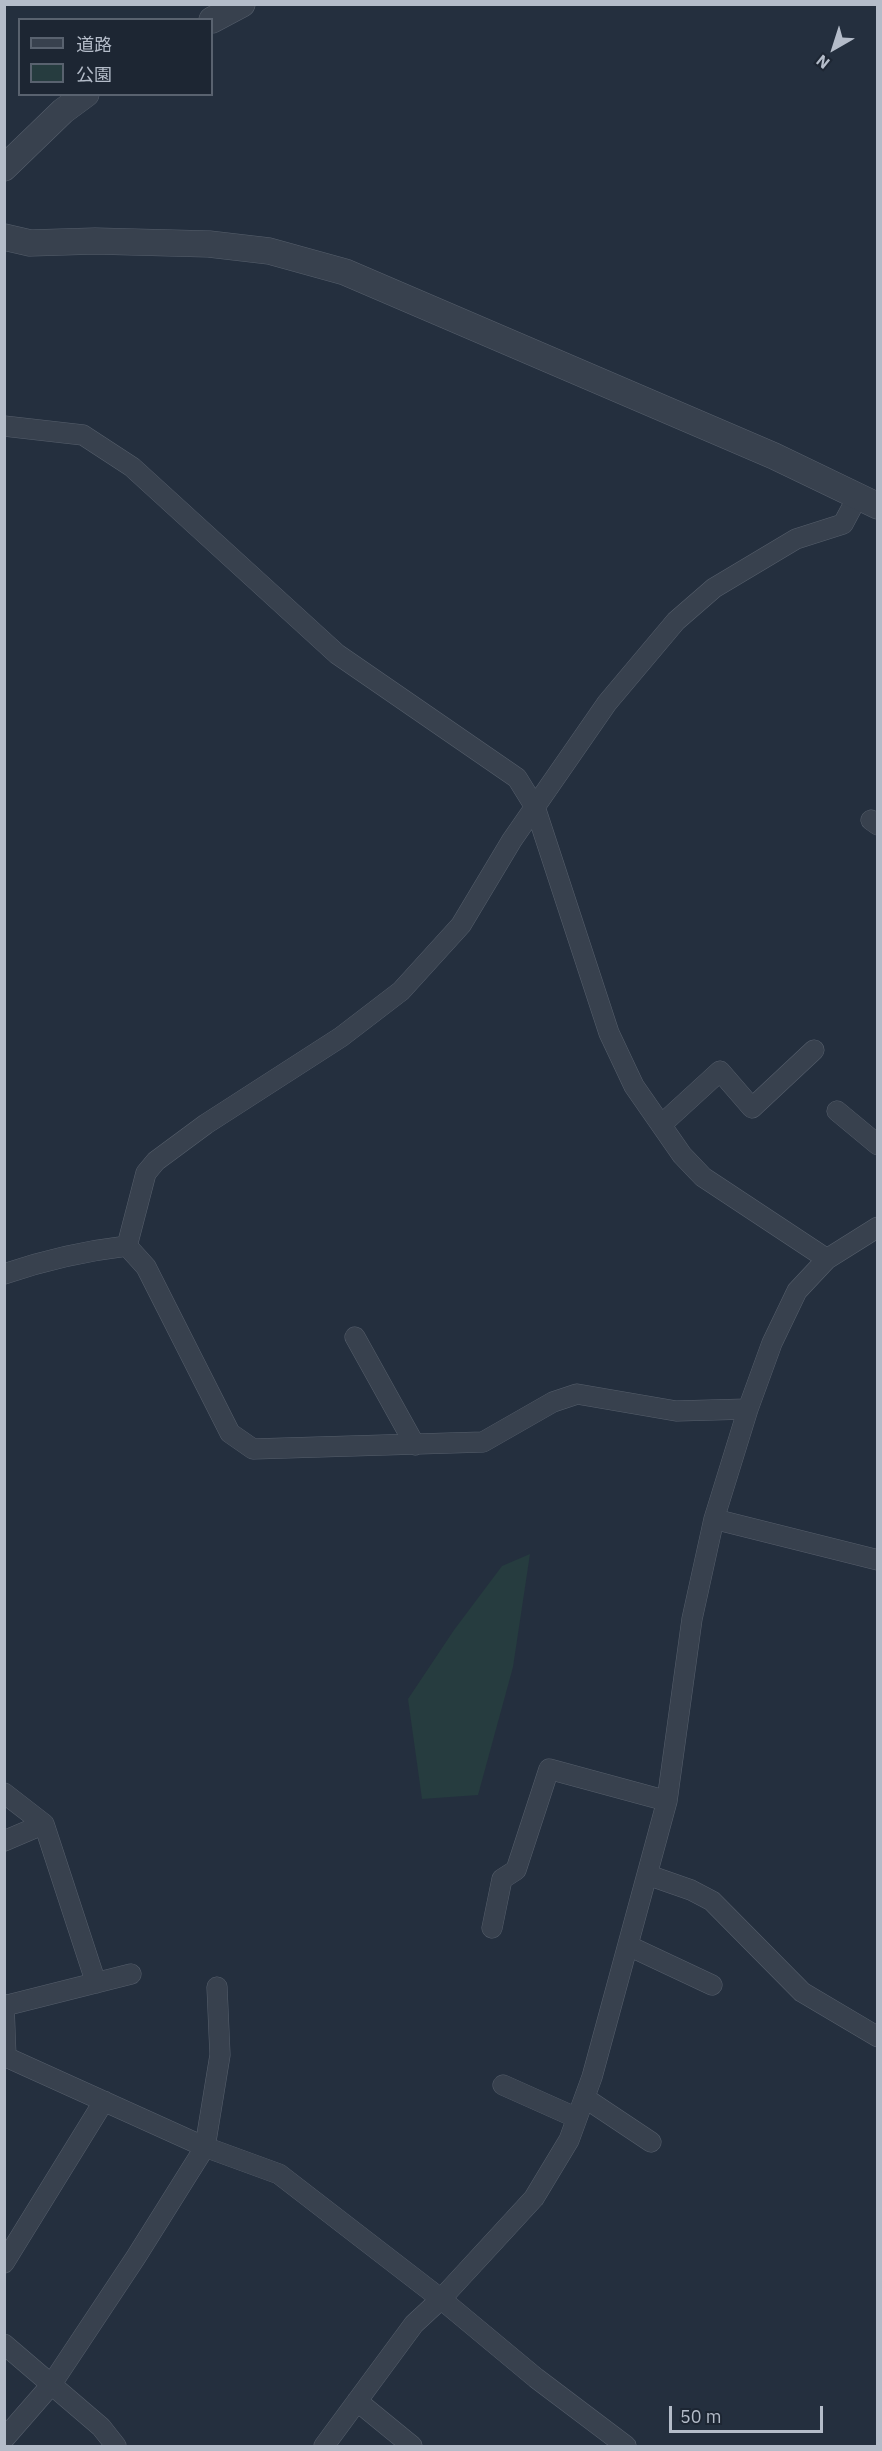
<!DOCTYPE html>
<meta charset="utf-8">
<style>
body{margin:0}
#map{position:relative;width:882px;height:2451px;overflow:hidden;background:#242f3e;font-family:"IBM Plex Sans","Noto Sans JP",sans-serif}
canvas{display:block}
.frame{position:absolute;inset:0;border:6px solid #b4bcc9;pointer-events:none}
.legend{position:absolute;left:18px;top:18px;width:195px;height:78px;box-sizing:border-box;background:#1d2633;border:2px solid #59626f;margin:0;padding:8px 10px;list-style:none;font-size:18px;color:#b4bcc9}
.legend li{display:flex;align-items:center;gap:12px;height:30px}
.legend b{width:30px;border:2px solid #59626f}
.north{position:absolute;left:804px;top:18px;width:60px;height:60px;-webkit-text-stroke:4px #1d2633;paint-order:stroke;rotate:219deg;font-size:16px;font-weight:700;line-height:24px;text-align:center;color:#b4bcc9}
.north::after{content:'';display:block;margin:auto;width:21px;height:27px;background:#b4bcc9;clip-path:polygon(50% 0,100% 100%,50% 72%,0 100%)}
.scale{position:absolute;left:669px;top:2406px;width:154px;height:27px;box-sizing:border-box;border:3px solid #b4bcc9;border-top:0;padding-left:8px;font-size:18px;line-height:21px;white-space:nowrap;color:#b4bcc9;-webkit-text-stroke:4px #1d2633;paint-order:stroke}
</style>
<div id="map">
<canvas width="882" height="2451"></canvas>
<div class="frame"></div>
<ul class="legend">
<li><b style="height:8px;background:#38414e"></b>道路</li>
<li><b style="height:16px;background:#263c3f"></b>公園</li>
</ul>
<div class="north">N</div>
<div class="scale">50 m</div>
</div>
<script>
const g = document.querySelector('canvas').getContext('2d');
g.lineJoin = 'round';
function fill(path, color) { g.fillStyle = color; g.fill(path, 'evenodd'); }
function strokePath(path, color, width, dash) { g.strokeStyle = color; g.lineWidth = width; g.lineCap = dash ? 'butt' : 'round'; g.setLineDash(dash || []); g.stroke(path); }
fill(new Path2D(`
 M530,1554L513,1667L478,1795L422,1799L408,1699L454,1630L502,1566Z`), '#263c3f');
const minor = new Path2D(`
 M4,426L83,435L132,467L337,654L517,778L535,807L609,1033L634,1086L682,1155L703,1177L827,1259
 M871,820L878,825
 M837,1111L878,1145
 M661,1125L720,1071L752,1108L814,1050
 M127,1246L146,1173L156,1161L206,1124L341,1037L401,991L461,925L512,840L607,703L676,621L714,588L796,539L843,524L858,496
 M127,1246L146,1267L230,1433L253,1449L483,1442L553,1402L577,1394L676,1411L748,1409
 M4,1274C45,1260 84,1251 127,1246
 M355,1337L415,1445
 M714,1519L878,1560
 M4,1793L44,1824L96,1983
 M4,1841L44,1824
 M648,1875L691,1890L712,1901L802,1992L878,2037
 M492,1928L502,1879L516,1870L549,1769L667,1801
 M629,1946L712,1985
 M4,2004L6,2057L205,2147L279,2174L441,2299L536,2378L626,2446
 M4,2006L131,1974
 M503,2085L577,2118
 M585,2098L651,2142
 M4,2263L104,2101
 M4,2344L101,2427L116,2446
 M357,2401L412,2446
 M4,2439L51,2385L136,2257L205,2147L220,2055L217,1987
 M324,2446L414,2324L441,2299L534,2198L569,2140L592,2077L667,1801L692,1619L714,1519L748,1409L772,1343L797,1291L827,1259L878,1227`);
const tertiary = new Path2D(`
 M212,20L242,4
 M4,168L63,111L86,94
 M4,237L30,243L95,241L209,244L269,251L345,272L774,456L878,506`);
strokePath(minor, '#565f6c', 21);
strokePath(tertiary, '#565f6c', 27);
strokePath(minor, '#38414e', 20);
strokePath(tertiary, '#38414e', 26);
</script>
